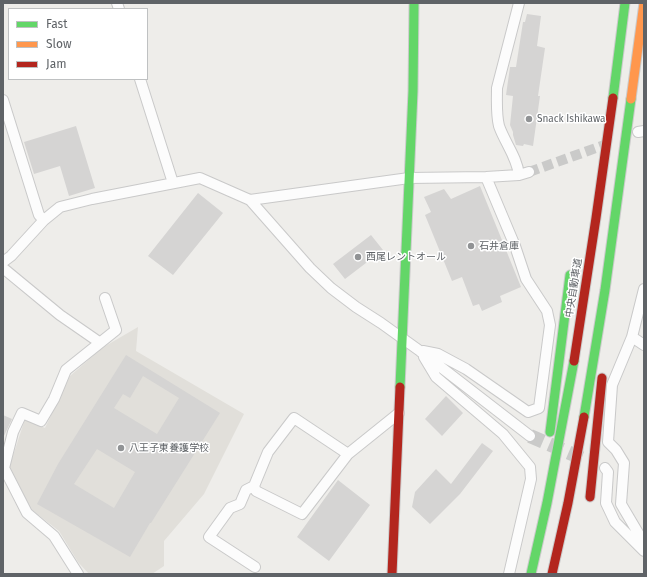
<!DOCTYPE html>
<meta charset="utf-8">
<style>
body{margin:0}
#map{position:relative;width:647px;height:577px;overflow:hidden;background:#eeedea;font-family:"Fira Sans",sans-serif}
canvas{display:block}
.frame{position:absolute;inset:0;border:4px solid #5f6367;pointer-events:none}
.legend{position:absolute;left:8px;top:8px;width:140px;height:72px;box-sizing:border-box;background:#fff;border:1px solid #bfc1c2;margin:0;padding:5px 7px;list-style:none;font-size:12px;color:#5f6367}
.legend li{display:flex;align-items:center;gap:8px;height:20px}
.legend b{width:20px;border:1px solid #bfc1c2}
</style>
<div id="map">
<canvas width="647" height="577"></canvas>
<div class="frame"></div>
<ul class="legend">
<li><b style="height:5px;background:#63d668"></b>Fast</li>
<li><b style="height:5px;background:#ff974d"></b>Slow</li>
<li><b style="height:5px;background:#b3261e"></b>Jam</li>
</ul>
</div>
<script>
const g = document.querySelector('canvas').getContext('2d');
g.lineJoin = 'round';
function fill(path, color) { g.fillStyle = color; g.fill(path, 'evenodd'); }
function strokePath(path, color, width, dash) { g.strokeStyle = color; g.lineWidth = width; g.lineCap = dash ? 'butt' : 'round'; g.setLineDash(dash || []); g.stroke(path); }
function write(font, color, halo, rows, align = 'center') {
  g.font = font + ' "Fira Sans","Noto Sans JP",sans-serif'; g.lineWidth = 3; g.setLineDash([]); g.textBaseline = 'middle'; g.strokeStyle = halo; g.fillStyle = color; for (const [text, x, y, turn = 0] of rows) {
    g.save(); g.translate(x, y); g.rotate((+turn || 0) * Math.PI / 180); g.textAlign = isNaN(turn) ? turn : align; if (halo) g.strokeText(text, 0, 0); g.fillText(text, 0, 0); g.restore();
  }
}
fill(new Path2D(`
 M138,327L136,351L244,414L204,494L164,541V566L152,574H89L78,562L59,531L32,510L9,468L25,419L45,428L70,376L102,348Z`), '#e1dfda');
fill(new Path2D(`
 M527,14L541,16L537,46L545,48L538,96H540L533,146L524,144L523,146L516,145L513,135V132L510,125L513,96L506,95L510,67H516L523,22H525Z
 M76,126L95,188L69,196L60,166L34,174L24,142Z
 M480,186L521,287L500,296L502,302L482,311L479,304L473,306L462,277L452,281L425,215L431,212L424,197L444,189L451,199Z
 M198,193L223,213L173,275L148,256Z
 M371,235L383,250L345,279L333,264Z
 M126,355L220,413L151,523H150L130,557L37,504L58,464ZM143,376L179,398L157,434L114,408L123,394L130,398ZM97,449L135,472L114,508L74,484Z
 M446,396L463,413L442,436L425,419Z
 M3,415L12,419L3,438Z
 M482,443L493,451L460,494L430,524L412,507L415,492L436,469L451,484Z
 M338,480L370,505L329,561L297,537Z`), '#d5d4d3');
strokePath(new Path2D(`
 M529,172L610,143`), '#cacac9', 10, [10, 5]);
strokePath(new Path2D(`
 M530,436L586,460`), '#cacac9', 14, [14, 7]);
const street = new Path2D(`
 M117,3L119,9
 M519,3L497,88C497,100 496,114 499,126C505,143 517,157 519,175
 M140,79L173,183
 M3,100L39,215L44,220
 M638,132L644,131
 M250,200L409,178L486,177L519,175L529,172
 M3,262L11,256L44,220L60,207L92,199L200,178L250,200L310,268L331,288L356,307L381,323L420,351L530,436
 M3,268L60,315L99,342
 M644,289L632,337L612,385L608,442L616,450L624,463L621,504L644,543
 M632,337L644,345
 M423,351L438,354L466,369L528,412L539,408L550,325L547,311L526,279L515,246L486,177
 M424,357L436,377L503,434L530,467L531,479L509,574
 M348,454L294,418L268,452L254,486L256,491L302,514L348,454L399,413
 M605,468L608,472L606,503L615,522L644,551
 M254,486L246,490L240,504L230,508L209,537L255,567
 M78,574L54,536L27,513L4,468L13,432L22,413L41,421L54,399L66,370L116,330L105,298`);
const fast = new Path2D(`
 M613,98L625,3
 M400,387L413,91L414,3
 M584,417L605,290L631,99
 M550,432L570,275
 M531,574L547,503L574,361`);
const slow = new Path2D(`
 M631,99L644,3`);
const jam = new Path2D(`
 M574,361L596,218L613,98
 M590,497L602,378
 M392,574L400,387
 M552,574L568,503L584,417`);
strokePath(street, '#c9c9c9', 12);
strokePath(fast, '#cbcbcb', 11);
strokePath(slow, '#cbcbcb', 11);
strokePath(jam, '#cbcbcb', 11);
strokePath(street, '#fcfcfc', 10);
strokePath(fast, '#63d668', 9);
strokePath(slow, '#ff974d', 9);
strokePath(jam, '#b3261e', 9);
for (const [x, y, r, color] of [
 [529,119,4,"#919395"],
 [471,246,4,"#919395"],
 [358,257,4,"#919395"],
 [121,448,4,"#919395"]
]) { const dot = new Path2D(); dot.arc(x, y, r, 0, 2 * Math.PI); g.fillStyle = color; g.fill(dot); strokePath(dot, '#fff', 1.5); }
write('10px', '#5f6367', '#fff', [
 ["Snack Ishikawa",537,119],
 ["石井倉庫",479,246],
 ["西尾レントオール",366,257],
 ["八王子東養護学校",129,448]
], 'left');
write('10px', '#5f6367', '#fff', [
 ["中央自動車道",574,288,-81]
]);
</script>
